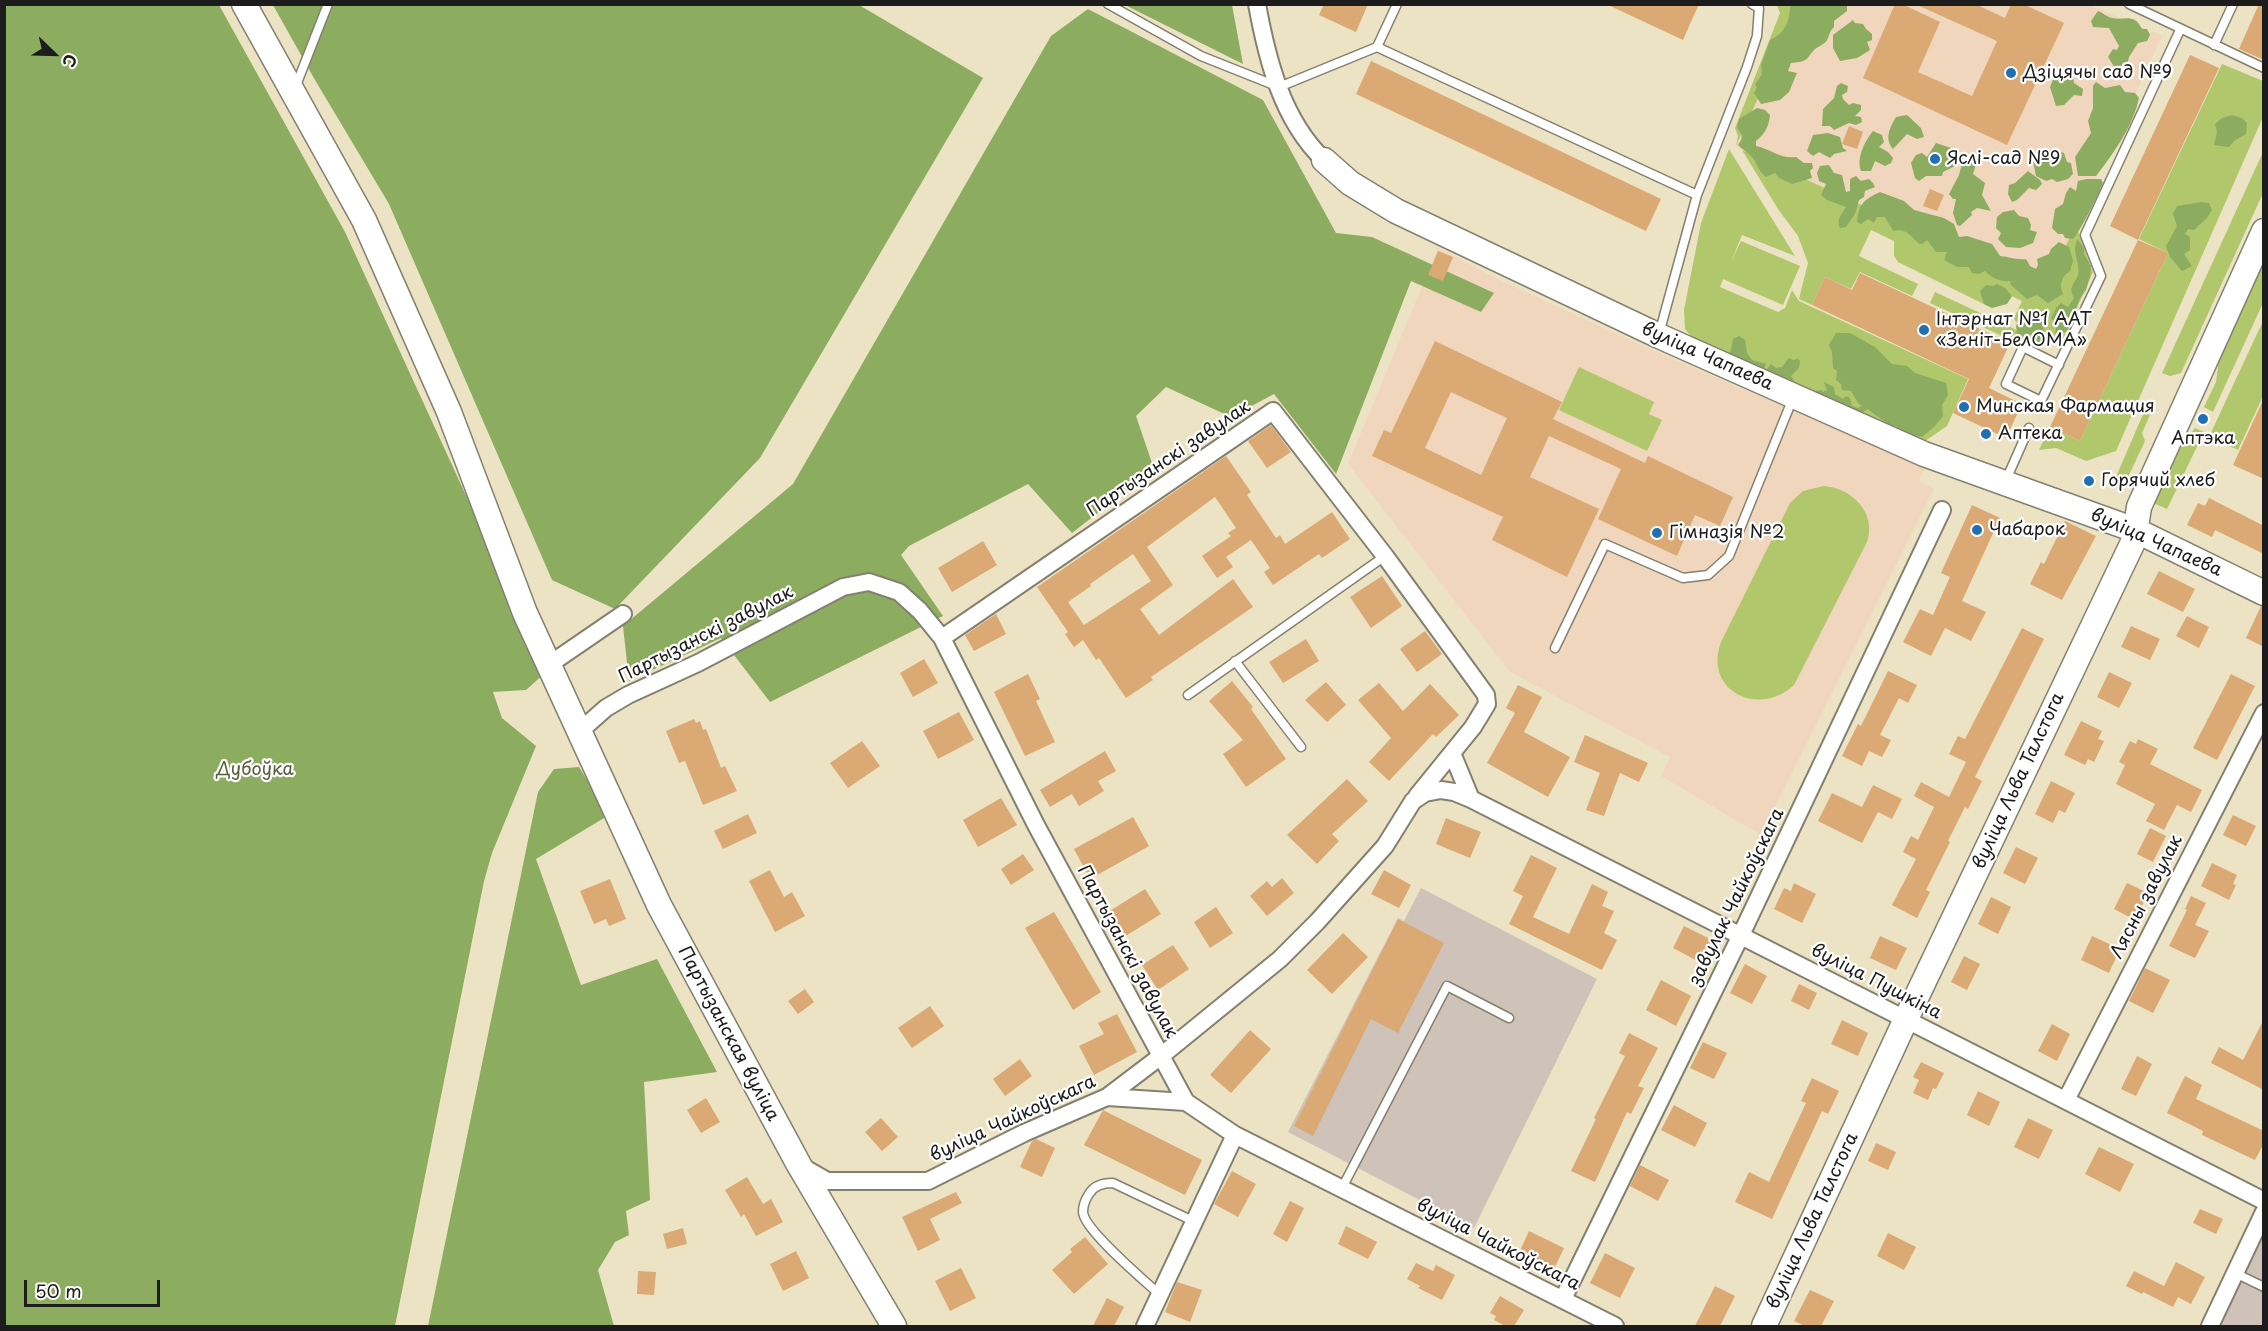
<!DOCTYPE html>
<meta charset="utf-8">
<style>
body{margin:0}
#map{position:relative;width:2268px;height:1331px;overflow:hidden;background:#ece3c4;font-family:"Playpen Sans",sans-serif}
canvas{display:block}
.frame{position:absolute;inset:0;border:6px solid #1c1c1c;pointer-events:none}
.north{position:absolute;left:24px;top:24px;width:60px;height:60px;-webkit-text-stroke:4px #fff;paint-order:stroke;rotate:113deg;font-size:16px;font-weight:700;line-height:24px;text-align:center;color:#1c1c1c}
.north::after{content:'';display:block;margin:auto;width:21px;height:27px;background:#1c1c1c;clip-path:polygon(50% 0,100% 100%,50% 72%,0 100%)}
.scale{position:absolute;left:24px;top:1280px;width:136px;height:27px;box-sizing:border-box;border:3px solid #1c1c1c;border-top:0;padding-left:8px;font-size:18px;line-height:21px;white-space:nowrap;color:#1c1c1c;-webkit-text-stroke:4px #fff;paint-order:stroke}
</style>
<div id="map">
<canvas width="2268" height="1331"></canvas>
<div class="frame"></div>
<div class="north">С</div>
<div class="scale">50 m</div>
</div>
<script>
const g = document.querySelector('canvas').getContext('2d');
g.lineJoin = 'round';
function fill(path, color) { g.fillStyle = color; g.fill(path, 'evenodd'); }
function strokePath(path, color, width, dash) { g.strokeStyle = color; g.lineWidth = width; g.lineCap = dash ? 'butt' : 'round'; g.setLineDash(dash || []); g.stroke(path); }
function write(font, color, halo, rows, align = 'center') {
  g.font = font + ' "Playpen Sans",sans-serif'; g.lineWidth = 4.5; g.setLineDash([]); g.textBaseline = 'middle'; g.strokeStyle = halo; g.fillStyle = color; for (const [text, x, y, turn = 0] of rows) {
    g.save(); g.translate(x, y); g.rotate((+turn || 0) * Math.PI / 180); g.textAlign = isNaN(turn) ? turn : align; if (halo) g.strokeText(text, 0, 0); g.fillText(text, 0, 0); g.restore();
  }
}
fill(new Path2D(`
 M1801,5H2090L2162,36L2046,289L1736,147Z
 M1438,248L1504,282L1643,346L1925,468L1919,481L1934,489L1761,835L1661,776L1670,757L1510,672L1348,464Z`), '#f0d6bc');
fill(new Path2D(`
 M1421,888L1597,979L1474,1228L1288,1132L1398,918L1404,921Z
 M2263,1232V1326H2219Z`), '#cec2b9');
fill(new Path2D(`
 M1777,5H1801L1736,146L1738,136L1735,128L1780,13Z
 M2222,64L2263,81V117L2116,451L2086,461L2056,448L2039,450L2050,427L2080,441L2168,253L2139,239Z
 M1729,149L1795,256L1742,235L1731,262L1741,241L1800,266L1783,305L1723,279L1720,287L1778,312L1785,308L1792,290L1799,301L1968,379L1947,426L1922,443L1695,341L1685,329L1684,310L1701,223Z
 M1742,150L2045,289L2083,210L2078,231L2093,272L2063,339H2055L2016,322L2014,318L2022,301L1999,290L1990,307L1898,262L1894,256V241L1871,230L1859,256L1918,284L1912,296L1860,272L1851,289L1825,277L1812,305L1799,299L1808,263L1798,236L1778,209Z
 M2263,152V193L2181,373L2170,376L2162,373Z
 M2263,258V303L2213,412L2204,407L2216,382L2220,351Z
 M1935,292L2038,340L2033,350L1930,303Z
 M2263,321V396L2238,450L2209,437Z
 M1579,367L1654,402L1649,414L1662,420L1647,451L1559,410Z
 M2144,412L2150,415L2142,433L2145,441L2122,490L2112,486Z
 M2195,428L2204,432L2167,509L2151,502L2170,461Z
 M1824,486C1852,488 1877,513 1867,542L1794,685C1759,718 1703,691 1721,642L1790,503L1803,491Z`), '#b0c76c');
fill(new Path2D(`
 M5,5H219L345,232L514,600L545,673L526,690L493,692L502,718L536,746L492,853L484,881L395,1326H5Z
 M273,5H859L983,78L760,458L615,609L552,580L389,204L315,80Z
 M1125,5H1232L1243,64Z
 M1792,5H1847V11L1834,21V27C1829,32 1830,34 1827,40C1825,44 1819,46 1815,49C1804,61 1809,61 1791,63L1788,71L1797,73L1789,92L1780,100L1761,104L1754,93L1757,87L1755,85L1762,74L1761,65L1770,40C1784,34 1790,22 1790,7Z
 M1088,9L1263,100L1336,233L1372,237L1494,293L1481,312L1411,281L1336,474L1274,394L1231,417L1166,387L1136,416L1154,469L1072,533L1028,484L909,546L901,555L943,616L770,702L721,638L629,681L623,626L793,484L1051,36Z
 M2098,11C2103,13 2107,17 2112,18C2124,21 2134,12 2142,29H2147L2150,35L2147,41L2138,43L2129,57L2127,65L2115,68L2108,57L2113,49L2117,50L2119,46L2109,28L2093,27L2091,21Z
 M1853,20L1855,23L1863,24L1866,29L1872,34V40L1867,42L1870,50L1857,58L1840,61L1833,48V35Z
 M2064,74L2073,76L2074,83L2083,89L2082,96L2074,95L2064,105L2056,106L2050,87L2053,80Z
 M2096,82L2105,88L2120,85L2125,92L2135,93L2139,98C2133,126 2114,153 2096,176H2078L2075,157L2091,133L2088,121L2093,108V86Z
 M1841,83L1848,86L1847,92L1842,95L1843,99L1849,105L1853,103L1861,105V110L1855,116L1861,117L1862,122L1856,125L1849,123L1834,130L1830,126H1822L1823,109L1834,98L1837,86Z
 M1757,108L1765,110L1770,115C1769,126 1765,134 1756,141V146C1771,149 1780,159 1796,157L1804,163H1812L1813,168L1810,171L1812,178L1792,184L1779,178L1775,173L1766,177C1758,171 1757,162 1751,156C1747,152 1742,149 1738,145C1743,138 1743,135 1737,128L1739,119Z
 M1907,115L1921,128L1924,137L1917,139L1907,134L1893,149C1884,138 1890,128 1896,117Z
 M2232,115L2242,118L2247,123L2246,134L2234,141L2229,147L2214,145L2217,132L2215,124L2222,118Z
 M1873,131L1882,135L1884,142L1879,147L1888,152L1893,158L1891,163L1885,166L1875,161L1871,171H1861C1856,158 1865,141 1873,131Z
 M1828,133L1840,137L1843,148L1847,151L1834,154L1830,158L1819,152L1813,156L1807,151L1813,135Z
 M1936,143L1951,148L1950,153L1954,155L1957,165L1943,172L1942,176H1926L1919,181L1915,178L1911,163L1916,155L1922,153L1927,157Z
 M2052,149L2064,153L2067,162L2071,163L2073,174L2068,179L2057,182L2052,179L2046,181L2036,176L2033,161L2040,154Z
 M1969,157L1977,161L1973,174L1985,183L1982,195L1991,211L1977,208L1971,212L1972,215L1960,226L1957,225L1953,213L1956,199H1953L1949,194L1959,175L1963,160Z
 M1829,165L1834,173L1842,175L1846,192L1850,191V179L1856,176L1861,181L1869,179L1873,183L1875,187L1865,191L1864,197L1859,200L1855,214L1846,227L1840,228C1836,219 1842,214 1846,207L1827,200L1821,195L1826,184L1819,181L1817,173L1820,166Z
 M2028,171L2040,180L2042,184L2036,190L2029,188L2017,200L2012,202L2008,194L2009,185L2015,183Z
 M2087,179H2101L2103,183C2099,193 2079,234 2073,239L2065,238L2063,234H2058L2052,228L2055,209L2063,204L2066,193L2070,187L2076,191L2078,181Z
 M1880,192L1904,201L1914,210L1944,218L1954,224L1959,237L1967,236L1992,244L2000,256C2010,257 2016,260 2026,259L2030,266L2036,269L2038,265L2037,259L2049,254L2051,249L2059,242L2069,247L2073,261L2070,271C2061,277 2059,284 2063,294L2048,303L2037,295L2027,299L2011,285L2010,281C2000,282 1992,278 1985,271L1979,274L1972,273L1969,267H1957L1944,260L1947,252H1936L1927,240L1922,244H1919C1910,236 1907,228 1893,231L1885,217H1877L1874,223L1868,219L1861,224L1857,222C1859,204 1863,200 1880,192Z
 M2201,202L2209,203L2212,210L2207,218L2194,230L2188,229L2185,234L2190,237V250L2184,254L2192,266L2182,271L2170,257L2166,246L2177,226L2173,214L2177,206Z
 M2014,210L2019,216L2028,218L2031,225L2030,230L2037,232L2033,243L2020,248L2006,247L1998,239L2001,233L1996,228L1997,217L2003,212Z
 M2077,239L2084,248V254L2091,266L2090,276L2086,290L2080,298L2068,330L2060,334L2055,333L2057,325L2051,318L2056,308L2061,303L2068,307L2074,298C2068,287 2074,285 2078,275C2080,266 2075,257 2075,249C2075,246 2076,243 2077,239Z
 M1997,284L2005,288L2012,296L2007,304L1992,308L1984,304L1980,291L1986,285L1993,286Z
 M2029,315L2043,318L2047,323L2043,328L2047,337L2040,344L2025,340L2017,334L2016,325Z
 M1836,333H1850L1875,347L1892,364L1907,366L1915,373L1946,383L1948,395L1942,405L1943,416L1935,426L1922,437C1912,435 1903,434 1896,426H1889C1881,417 1875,416 1868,409L1855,416L1811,395L1815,391L1821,390L1823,392L1827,390L1824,382L1834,387L1835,394L1843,399L1846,396L1850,398L1852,406L1858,408L1862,406L1858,403L1851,391L1842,390L1841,384L1836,380L1837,371L1833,368L1832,352L1829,345Z
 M1739,336L1745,340L1747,353L1752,360L1766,364L1763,371L1748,366L1742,359L1735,364L1730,354L1733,339Z
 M1789,358L1793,360L1798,359L1800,361L1799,368L1791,376L1794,380L1790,384L1765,372L1771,364L1776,368L1782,367Z
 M579,767L609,815L536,859L581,985L657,959L717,1072L644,1082L650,1200L626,1211L629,1235L615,1242L598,1270L614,1326H428L538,792L554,769Z`), '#8cac60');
fill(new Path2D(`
 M1324,4H1368L1356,32L1319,15Z
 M1606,4H1699L1683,40Z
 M1895,4H1902L1940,22L1918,72L1972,96L1997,41L1915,4H1975L2005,18L2011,4H2023L2064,23L2007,145L1863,78Z
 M2259,4H2264V60L2239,49Z
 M2190,55L2219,68L2138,240L2110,226Z
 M1371,61L1661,199L1646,231L1356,94Z
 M1849,126L1863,132L1857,149L1842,144Z
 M1930,189L1944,195L1937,211L1923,206Z
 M2138,240L2168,253L2080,441L2050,427Z
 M1438,251L1453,257L1443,281L1428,275Z
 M1860,273L2010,343L1989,388L2022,404L2006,438L1953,413L1969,379L1812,305L1825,277L1852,290Z
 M1435,341L1562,402L1553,419L1645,463L1648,456L1733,497L1720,526L1695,515L1677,556L1598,519L1621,469L1549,436L1530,477L1599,509L1567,577L1492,540L1503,517L1372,456L1384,430L1391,433ZM1451,392L1507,418L1481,475L1425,448Z
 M2264,398V479L2233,465Z
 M1271,425L1291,452L1267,468L1248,441Z
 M1226,456L1251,492L1247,495L1276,538L1280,535L1285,544L1332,512L1350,539L1322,558L1319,554L1273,585L1264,572L1270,568L1251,540L1226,557L1233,567L1217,578L1202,556L1231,536L1228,533L1236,528L1215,497L1147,547L1173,585L1140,609L1159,635L1233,579L1253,607L1151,677L1153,680L1126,698L1099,658L1096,660L1083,640L1074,647L1065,634L1068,632L1037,587ZM1133,554L1151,581L1084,625L1068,602L1091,586L1090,584Z
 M2209,498L2264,526V554L2215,530L2212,537L2187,525L2198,503L2205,506Z
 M1972,505L2000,518L1962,601L1986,612L1971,641L1945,628L1931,656L1903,642L1920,609L1933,615L1950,577L1941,573Z
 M2065,521L2096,536L2062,600L2030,584L2041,562L2044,564Z
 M983,541L997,565L952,592L938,568Z
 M2159,571L2195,589L2183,612L2147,594Z
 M1382,576L1402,606L1371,628L1350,597Z
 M2261,606L2264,607V647L2246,638Z
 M996,614L1006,634L974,651L965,635Z
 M2187,616L2209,627L2199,648L2176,636Z
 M2131,626L2160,639L2150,660L2121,647Z
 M2022,628L2044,639L1975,777L1982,781L1968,809L1965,807L1948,841L1950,842L1926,890L1930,892L1917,918L1892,905L1916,859L1903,852L1911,836L1918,840L1934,807L1914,796L1921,782L1949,797L1966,762L1949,754L1958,736L1965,739Z
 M1425,631L1442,654L1417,672L1400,649Z
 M1306,639L1319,661L1283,683L1269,662Z
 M924,659L938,683L913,697L900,673Z
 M1888,671L1917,685L1908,703L1899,698L1880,735L1891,740L1882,757L1869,751L1862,766L1842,756L1858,724L1861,726Z
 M2109,672L2132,683L2119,708L2097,697Z
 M1028,674L1040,699L1036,701L1055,742L1025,756L994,692Z
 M2231,674L2255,686L2217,760L2193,748Z
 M1232,681L1253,707L1251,709L1286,759L1246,787L1223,754L1243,740L1209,701Z
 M1326,682L1346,705L1327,722L1305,700Z
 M1379,683L1403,711L1430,684L1459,715L1436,737L1433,734L1389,781L1369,762L1391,738L1358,700Z
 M1518,685L1542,697L1524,732L1570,757L1548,797L1487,763L1515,713L1506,708Z
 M959,712L974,740L938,759L923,731Z
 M694,719L696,723L700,721L703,730L706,729L721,768L725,766L737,791L703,805L685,761L679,763L666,731Z
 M2081,721L2102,731L2098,739L2104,741L2094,762L2088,759L2085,765L2064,755Z
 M1585,735L1648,763L1639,782L1620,773L1604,816L1586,810L1600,773L1574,762Z
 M2138,739L2158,749L2150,764L2202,790L2191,812L2177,805L2164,830L2146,821L2155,804L2116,784L2125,765L2119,762L2130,741L2136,744Z
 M862,741L880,766L848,788L830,763Z
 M1105,751L1116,771L1098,781L1104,791L1079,806L1072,794L1050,807L1040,790Z
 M1347,779L1368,801L1332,834L1339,841L1317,864L1287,835Z
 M2051,781L2075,793L2065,813L2059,810L2053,823L2035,814Z
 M1873,785L1902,799L1892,819L1878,812L1862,843L1818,821L1832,793L1862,807Z
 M1001,798L1017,825L978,847L963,820Z
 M748,814L757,833L723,849L714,831Z
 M2233,815L2256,826L2246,846L2223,835Z
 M1133,817L1149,846L1090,879L1074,849Z
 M1446,818L1481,832L1470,858L1436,844Z
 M2150,828L2166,836L2153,862L2137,854Z
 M2016,847L2038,858L2025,884L2003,873Z
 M1023,854L1034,870L1011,885L1001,869Z
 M1531,855L1557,868L1533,917L1569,934L1592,884L1608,892L1602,906L1614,911L1604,933L1617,940L1602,970L1509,924L1523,896L1513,891Z
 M2212,863L2237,875L2233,884L2236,885L2229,900L2201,886Z
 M770,870L784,897L792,892L805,916L775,932L749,881Z
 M1384,870L1411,885L1399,908L1371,894Z
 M1282,878L1294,893L1267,916L1250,896L1267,881L1272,887Z
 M610,879L626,919L609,926L606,919L594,924L580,891Z
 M1794,883L1816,894L1802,923L1774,909L1784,888L1791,891Z
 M2127,883L2148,893L2135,920L2114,909Z
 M1145,889L1161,914L1116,942L1100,917Z
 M2191,896L2206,903L2195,925L2209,931L2195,958L2169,946L2187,910L2185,909Z
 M1991,897L2011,907L1998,934L1978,924Z
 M1216,907L1233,933L1210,948L1194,922Z
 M1054,912L1101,992L1073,1010L1025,928Z
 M1398,919L1444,943L1398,1033L1371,1019L1313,1136L1294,1126Z
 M1684,926L1716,942L1705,965L1673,948Z
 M1343,933L1368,957L1332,994L1307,970Z
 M1880,936L1907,948L1896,970L1870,958Z
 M2092,936L2120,949L2109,973L2081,960Z
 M1173,945L1189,969L1158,990L1142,965Z
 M1964,956L1980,964L1967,990L1951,982Z
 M1745,964L1767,976L1752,1004L1730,993Z
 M2145,968L2170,980L2153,1013L2129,1001Z
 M1661,980L1691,996L1676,1026L1646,1010Z
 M1799,984L1817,993L1809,1010L1791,1001Z
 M805,989L814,1002L798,1014L788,1001Z
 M930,1006L944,1026L912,1048L898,1028Z
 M1117,1014L1137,1052L1094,1075L1079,1046L1104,1034L1098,1023Z
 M2264,1019V1090L2211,1063L2219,1047L2243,1060Z
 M1842,1020L1868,1033L1858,1056L1831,1044Z
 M2052,1024L2070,1034L2057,1061L2038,1051Z
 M1250,1030L1271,1049L1231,1093L1210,1075Z
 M1629,1033L1658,1048L1638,1086L1644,1088L1631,1114L1627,1112L1595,1182L1571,1171L1596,1119L1594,1118L1625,1056L1619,1053Z
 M1703,1042L1727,1053L1714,1079L1690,1068Z
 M2137,1056L2152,1064L2136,1096L2121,1089Z
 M1020,1059L1032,1076L1005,1096L993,1079Z
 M1921,1062L1944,1073L1936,1089L1933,1088L1928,1100L1913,1093L1919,1080L1913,1077Z
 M2185,1076L2202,1085L2196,1099L2264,1131V1143L2255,1160L2202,1135L2203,1131L2167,1113Z
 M1812,1078L1839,1091L1828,1114L1822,1111L1772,1219L1735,1202L1749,1172L1769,1182L1806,1103L1801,1101Z
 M1978,1091L2000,1102L1989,1126L1967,1115Z
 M706,1098L720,1122L701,1133L687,1110Z
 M1674,1105L1707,1123L1695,1147L1661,1130Z
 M1103,1110L1202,1160L1185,1195L1084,1145Z
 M881,1118L898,1137L882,1151L865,1132Z
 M2028,1118L2053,1130L2039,1159L2014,1147Z
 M1036,1139L1055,1148L1042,1177L1020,1167L1032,1141Z
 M1876,1143L1896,1152L1888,1170L1868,1161Z
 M2099,1147L2134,1164L2120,1192L2085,1174Z
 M1640,1165L1669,1180L1658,1201L1630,1186Z
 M1232,1171L1256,1184L1238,1217L1214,1204Z
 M747,1177L763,1204L771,1199L783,1222L756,1236L744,1214L741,1217L725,1190Z
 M956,1192L962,1203L930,1219L940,1240L918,1251L902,1217Z
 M1290,1201L1304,1208L1287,1242L1273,1234Z
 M2200,1209L2223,1219L2216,1234L2193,1223Z
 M1346,1226L1377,1242L1368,1259L1338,1244Z
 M683,1228L687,1244L667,1249L663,1234Z
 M1529,1231L1564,1248L1554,1269L1519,1253Z
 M1888,1233L1916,1247L1904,1270L1877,1256Z
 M1085,1237L1108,1264L1074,1294L1052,1270L1072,1252L1070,1249Z
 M796,1251L809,1278L783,1291L770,1264Z
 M1605,1253L1635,1268L1620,1298L1590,1283Z
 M2176,1262L2205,1277L2191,1304L2178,1297L2173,1307L2143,1292L2142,1294L2126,1286L2134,1271L2164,1286Z
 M1416,1263L1433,1271L1436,1265L1455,1275L1442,1300L1418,1288L1420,1286L1407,1279Z
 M961,1268L976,1298L950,1311L935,1281Z
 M638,1271L656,1272L654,1295L637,1294Z
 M1177,1282L1202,1290L1190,1322L1165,1312Z
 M1715,1286L1735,1296L1720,1326H1695Z
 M1810,1290L1834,1301L1821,1326H1805L1794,1321Z
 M1500,1296L1524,1310L1514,1326H1505L1494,1320L1496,1316L1490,1313Z
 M1107,1298L1124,1307L1114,1326H1093Z`), '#dba973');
const lane = new Path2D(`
 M1108,4L1201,56L1279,87L1377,47
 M1397,4L1377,47L1697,195
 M2129,4L2264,68
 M2214,45L2233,4
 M295,88L328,4
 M1659,334L1697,195L1747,67L1757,36L1759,8L1752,4
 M2059,365L2023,347L2006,384L2041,401L2101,276L2085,235L2180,30
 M2006,480L2029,428
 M1555,648L1605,544L1683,578L1708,575L1729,556L1793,398
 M1235,661L1301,747
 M1188,695L1385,556
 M1342,1188L1447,986L1509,1018
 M2235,1273L2264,1287
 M1159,1294C1144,1280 1084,1230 1083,1212C1083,1205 1085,1200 1089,1194C1094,1185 1103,1183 1113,1183L1193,1221`);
const street = new Path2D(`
 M1257,4C1267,59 1282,120 1324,160
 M942,638L1036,825L1186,1102L1235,1135L1615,1326
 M550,664L623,614
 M580,731L606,708L628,695L698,663L843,587L869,582L899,592L920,611L942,638L1273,411L1385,556L1486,695L1487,704L1473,727L1417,796
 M1452,753L1471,799
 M1107,1097L1186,1102
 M2066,1100L2264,713
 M801,1166L827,1181H928L1024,1133L1107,1097L1161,1056L1280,959L1317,922L1385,846L1413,801L1425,793L1441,790L1454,792L1471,799L2264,1201
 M1563,1299L1740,937L1942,510
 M1145,1326L1235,1135
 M2210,1326L2264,1212`);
const secondary = new Path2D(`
 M244,4L364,220L449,412L525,613L659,905L799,1165L894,1326
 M1324,160L1350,183L1396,211L1659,336L1924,454L2135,530L2264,593
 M1764,1326L1906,1019L2134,540L2139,507L2264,231`);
strokePath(lane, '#848070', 11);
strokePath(street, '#848070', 20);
strokePath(secondary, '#848070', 27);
strokePath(lane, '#fff', 8);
strokePath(street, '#fff', 16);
strokePath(secondary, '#fff', 24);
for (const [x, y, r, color] of [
 [2011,73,6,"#1f6fb2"],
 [1935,159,6,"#1f6fb2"],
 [1924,330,6,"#1f6fb2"],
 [1964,407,6,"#1f6fb2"],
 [2203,419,6,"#1f6fb2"],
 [1986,434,6,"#1f6fb2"],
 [2089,481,6,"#1f6fb2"],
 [1977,530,6,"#1f6fb2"],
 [1657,533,6,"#1f6fb2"]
]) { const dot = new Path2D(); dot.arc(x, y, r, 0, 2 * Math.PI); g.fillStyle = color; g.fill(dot); strokePath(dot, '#fff', 2); }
write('18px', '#1c1c1c', '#fff', [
 ["Дзіцячы сад №9",2023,73],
 ["Яслі-сад №9",1947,159],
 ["Інтэрнат №1 ААТ",1936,320],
 ["«Зеніт-БелОМА»",1936,341],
 ["Минская Фармация",1976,407],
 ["Аптека",1998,434],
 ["Аптэка",2203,439,"center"],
 ["Горячий хлеб",2101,481],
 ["Чабарок",1989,530],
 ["Гімназія №2",1669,533]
], 'left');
write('18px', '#1c1c1c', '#fff', [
 ["вуліца Чапаева",1707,357,24],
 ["Партызанскі завулак",1169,459,-34],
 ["вуліца Чапаева",2156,543,24],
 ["Партызанскі завулак",706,635,-27],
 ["вуліца Льва Талстога",2019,781,-65],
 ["завулак Чайкоўскага",1737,897,-64],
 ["Лясны завулак",2147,897,-63],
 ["Партызанскі завулак",1127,952,62],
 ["вуліца Пушкіна",1876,982,27],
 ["Партызанская вуліца",728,1034,62],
 ["вуліца Чайкоўскага",1013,1119,-25],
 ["вуліца Льва Талстога",1813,1221,-65],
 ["вуліца Чайкоўскага",1498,1245,27]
]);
write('18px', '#57603c', '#fff', [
 ["Дубоўка",255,770]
]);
</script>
